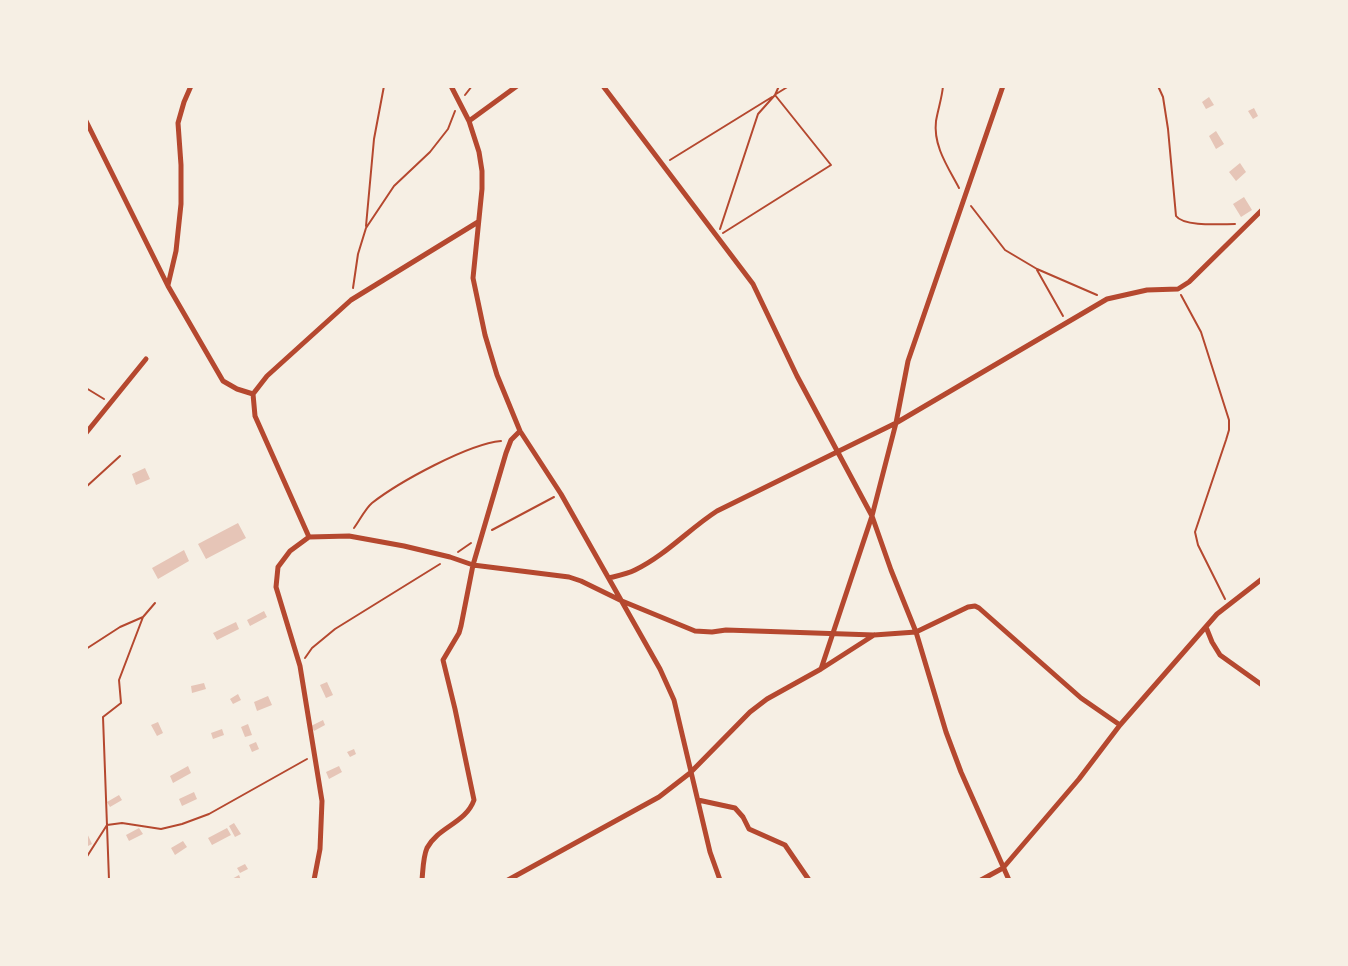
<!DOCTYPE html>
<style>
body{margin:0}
#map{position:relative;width:1348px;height:966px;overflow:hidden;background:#f6efe4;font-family:Signika,sans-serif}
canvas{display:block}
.frame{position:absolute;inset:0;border:88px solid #f6efe4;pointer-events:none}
</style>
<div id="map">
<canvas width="1348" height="966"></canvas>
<div class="frame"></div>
</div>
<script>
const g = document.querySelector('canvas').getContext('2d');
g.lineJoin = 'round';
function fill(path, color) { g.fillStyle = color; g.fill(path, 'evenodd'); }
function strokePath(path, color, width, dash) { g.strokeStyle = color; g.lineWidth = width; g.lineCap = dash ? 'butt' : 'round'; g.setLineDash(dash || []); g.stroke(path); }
fill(new Path2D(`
 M1209,97L1214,105L1206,109L1202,102Z
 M1254,108L1258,116L1253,119L1248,111Z
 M1216,131L1224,144L1216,149L1209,136Z
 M1240,163L1246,172L1236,181L1229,172Z
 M1244,197L1252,210L1241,217L1233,204Z
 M145,468L150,479L136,485L132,474Z
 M238,523L246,538L206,559L198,544Z
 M184,550L189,561L158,579L152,568Z
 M264,611L267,617L250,626L247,620Z
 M236,622L239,629L217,640L213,633Z
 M327,682L333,695L326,698L320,685Z
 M204,683L206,689L192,693L191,686Z
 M238,694L241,700L233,704L230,699Z
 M268,696L272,705L257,711L254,702Z
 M323,720L325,725L314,731L311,726Z
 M158,722L163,733L157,736L151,725Z
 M248,724L252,735L245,737L241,727Z
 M222,729L224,735L213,739L211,733Z
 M256,742L259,749L252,752L249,745Z
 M354,749L356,754L350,757L347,752Z
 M188,766L191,773L173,783L170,776Z
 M339,766L342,772L329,779L326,772Z
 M194,792L197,799L182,806L179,799Z
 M119,795L122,800L110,807L107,802Z
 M234,823L241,834L235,837L229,826Z
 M139,828L143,834L129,841L126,835Z
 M227,828L231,835L212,845L208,838Z
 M86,831L92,844L86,847Z
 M183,841L187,847L175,855L171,848Z
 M245,864L248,869L240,873L237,868Z
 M239,875L241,880H230Z`), '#e6c5b7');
strokePath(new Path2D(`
 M943,86C942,98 938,109 936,121C933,146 948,167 959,188
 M1158,86L1163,97L1168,129L1176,216C1184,227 1221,224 1235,224
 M776,94L789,86
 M465,95L472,86
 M670,160L772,97
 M971,206L1005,250L1037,269L1097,295
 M366,226L374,139L384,86
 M720,229L758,114L775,95L779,86
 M723,233L831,165L775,95
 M1037,270L1063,316
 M353,288L358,254L366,228L394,186L430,152L448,129L455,111
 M1181,295L1201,332L1229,420V430L1226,440L1195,532L1198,545L1225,599
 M86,388L104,399
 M86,487L120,456
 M354,528C360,520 365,509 372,503C399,482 468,444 501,441
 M492,530L554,497
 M458,552L471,543
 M86,649L120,627L143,617L155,603
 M305,658L312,648L335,629L440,564
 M86,858L107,825L122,823L161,829L182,824L209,814L307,759
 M109,880L103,717L121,703L119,680L143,617`), '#b5482f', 2);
strokePath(new Path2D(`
 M451,86L469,121L479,152L482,171V189L473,278L485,335L497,375L520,431L561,494L660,669L674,700L710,852L720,880
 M603,86L753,284L797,376L872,516L891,570L916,632L946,732L961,772L1009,880
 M86,121L168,286L223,381L237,389L253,394
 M469,121L517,86
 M168,285L176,251L181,204V165L178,123L184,102L191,86
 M86,433L146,359
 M309,537L255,416L253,394L267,376L351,300L478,222
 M609,578C617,576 627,574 635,570C666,555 689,529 717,511L896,423L1107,299L1147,290L1178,289L1189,282L1262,210
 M1206,627L1212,642L1220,655L1262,685
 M821,669L872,516L896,423L908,361L1003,86
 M698,800L735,808L743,817L749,829L785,845L809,880
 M314,880L320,849L322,801L300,666L276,587L278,567L290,551L309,537L349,536L404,546L450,557L473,565L569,577L581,581L622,601L695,631L712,632L726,630L874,635L916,632L968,607L975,606L979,608L1081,698L1120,725
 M422,880C423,870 423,857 427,848C438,827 466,823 474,800L455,709L443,660L459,633L461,626L473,565L506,453L511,440L520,431
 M508,880L659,797L690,773L750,712L767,699L821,669L874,635
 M981,880L1003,868L1079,779L1120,725L1217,614L1262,579`), '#b5482f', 5);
</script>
